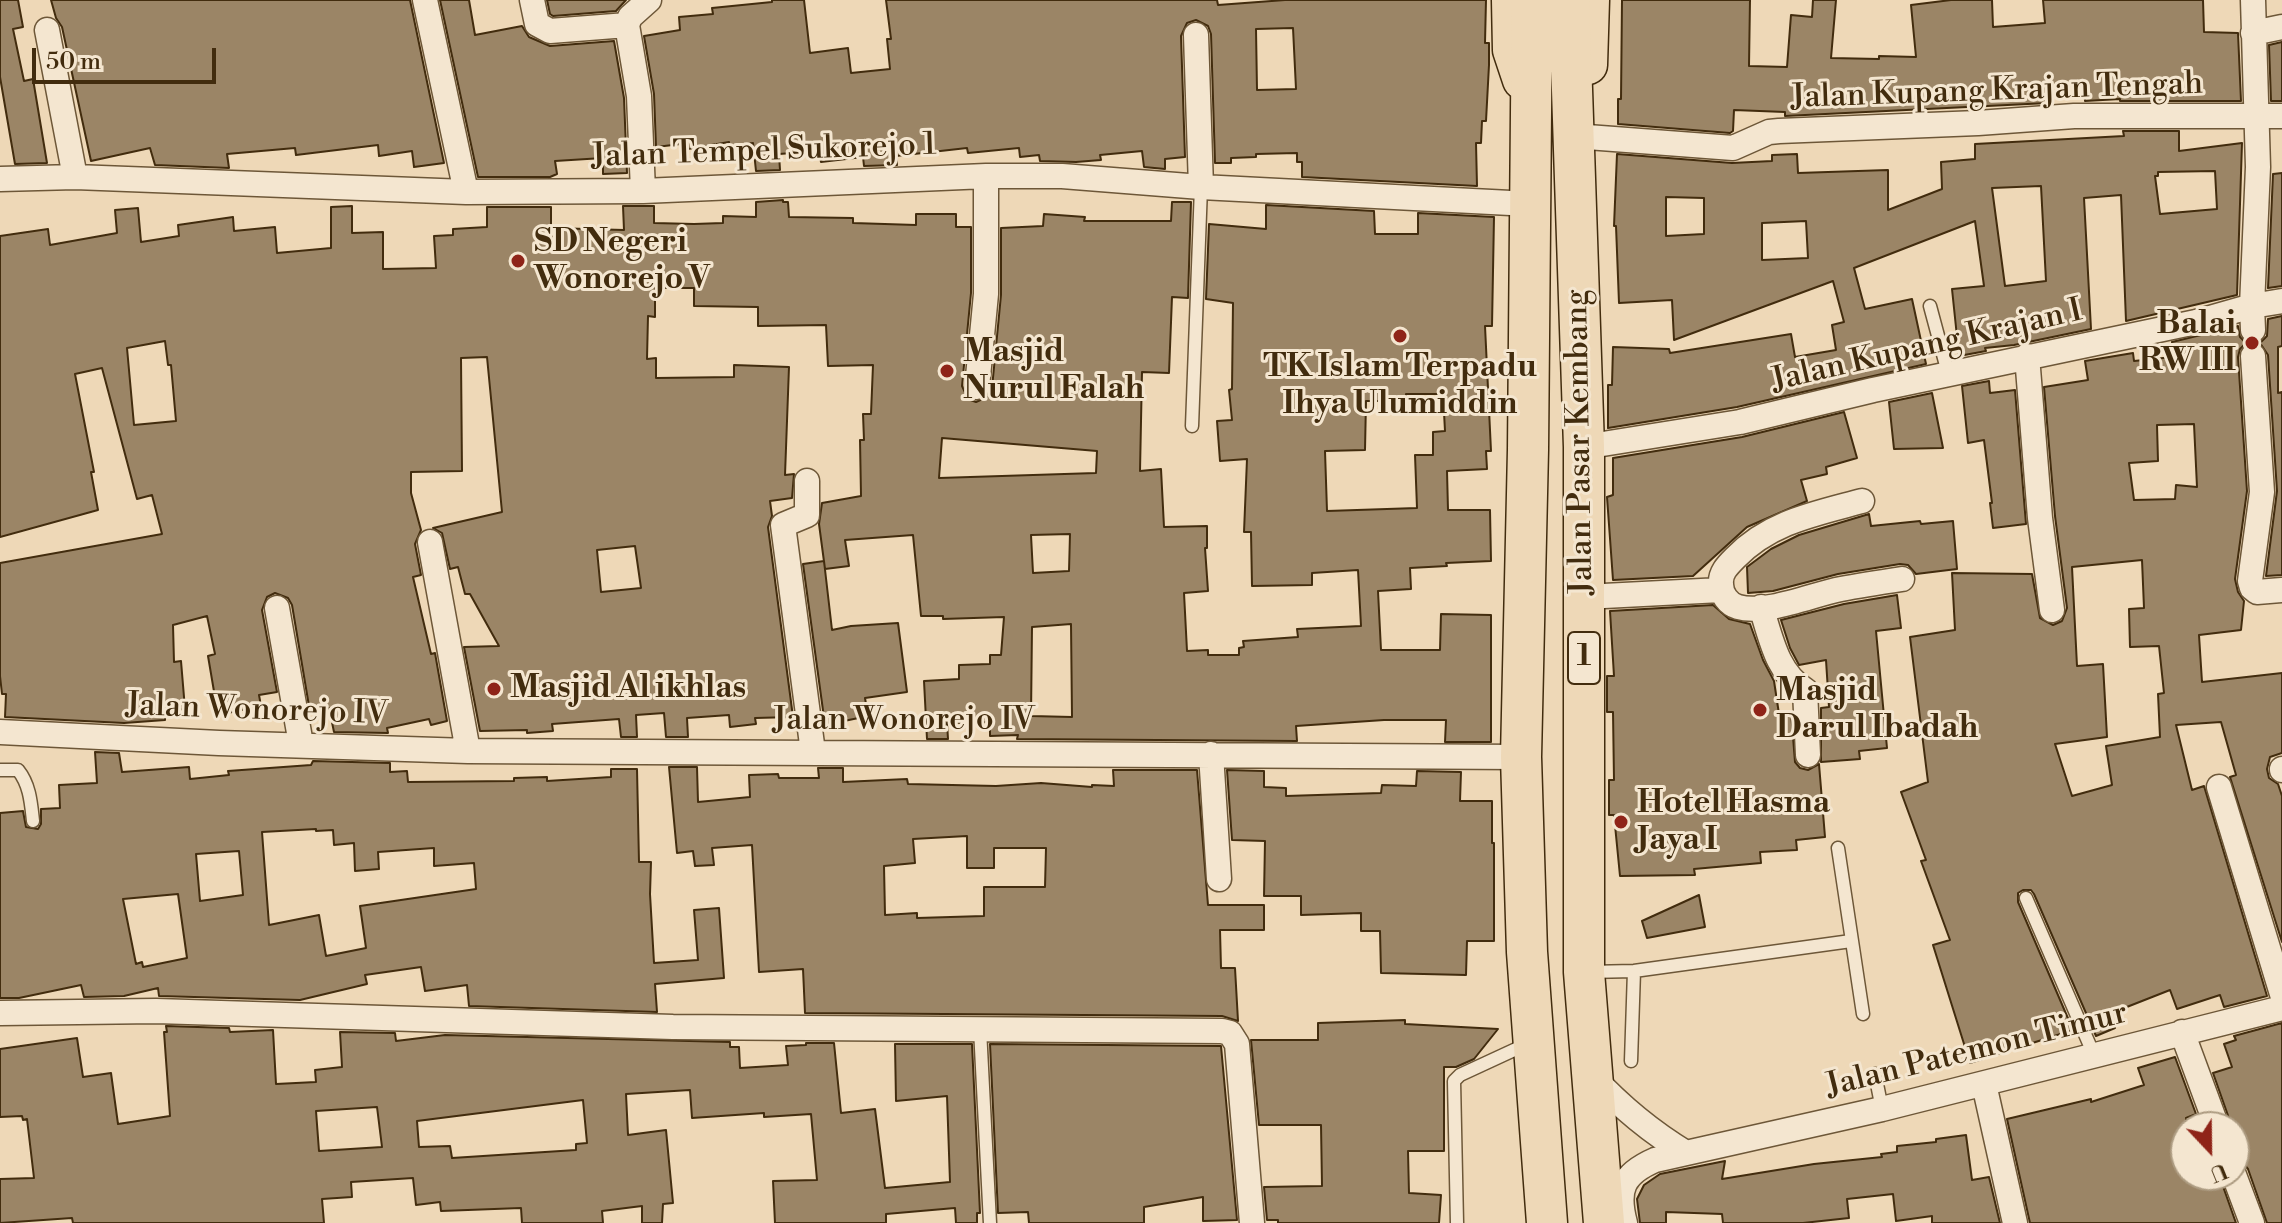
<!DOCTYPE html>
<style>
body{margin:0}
#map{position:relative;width:2282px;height:1223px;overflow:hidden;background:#eed8b7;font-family:"Libre Bodoni",serif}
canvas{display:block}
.north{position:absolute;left:2170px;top:1111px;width:80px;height:80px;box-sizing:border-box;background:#f4e6d0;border:2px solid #ad9c82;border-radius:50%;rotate:158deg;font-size:22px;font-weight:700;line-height:32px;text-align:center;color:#422c0e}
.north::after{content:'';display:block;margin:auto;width:28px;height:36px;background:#8f2418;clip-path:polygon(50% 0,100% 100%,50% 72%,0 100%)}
.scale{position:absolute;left:32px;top:48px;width:184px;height:36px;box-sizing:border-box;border:4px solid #422c0e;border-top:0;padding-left:10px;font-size:24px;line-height:28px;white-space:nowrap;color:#422c0e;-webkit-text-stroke:6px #f4e6d0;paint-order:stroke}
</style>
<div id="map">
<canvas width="2282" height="1223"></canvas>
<div class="north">U</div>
<div class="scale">50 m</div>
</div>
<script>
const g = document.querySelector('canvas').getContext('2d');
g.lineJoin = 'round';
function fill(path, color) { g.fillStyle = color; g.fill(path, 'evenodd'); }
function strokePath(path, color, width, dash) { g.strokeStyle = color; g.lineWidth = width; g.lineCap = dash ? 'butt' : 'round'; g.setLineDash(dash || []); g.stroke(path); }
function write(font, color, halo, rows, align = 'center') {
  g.font = font + ' "Libre Bodoni",serif'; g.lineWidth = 6; g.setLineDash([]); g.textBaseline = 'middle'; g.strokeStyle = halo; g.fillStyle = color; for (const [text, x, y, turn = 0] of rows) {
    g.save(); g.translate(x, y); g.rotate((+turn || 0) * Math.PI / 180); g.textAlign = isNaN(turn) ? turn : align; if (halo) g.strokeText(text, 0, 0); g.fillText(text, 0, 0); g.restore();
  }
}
const building = new Path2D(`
 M0,0H18L23,27L13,29L24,81L33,79L47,163L15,164L0,77Z
 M51,0H410L444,163L414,167L412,151L379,156L378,145L296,155L295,148L227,154L229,168L155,165L150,148L91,161L62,27L56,18Z
 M440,0H469L475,35L522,26L529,37L550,46L614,41L624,98L627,173L603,174V158L555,161L557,174L550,177H478Z
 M547,0H626L616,11L553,16L550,14Z
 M772,0H804L810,53L848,48L851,73L890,69L887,39H891L886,0H1217L1218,5L1285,0H1486L1485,43H1489V65L1486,121H1482L1481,143H1476L1477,186L1302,177V162H1297V153L1256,154V157L1231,158V163H1215L1211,34L1208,26L1196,20L1187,23L1181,36L1185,157L1165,159V169L1144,167L1142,151L1100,155L1101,160L1076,162L1040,161L1039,155L1020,157L1019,148L968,153L967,148L896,156L897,165L864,166L863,157L821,162L819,151L779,154L780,170L756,171L753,143L729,146V142L682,150L681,144L656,147L654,94L644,36L680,30L679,17L713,14L712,8L772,2ZM1293,28L1296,89L1257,90L1256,29Z
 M1622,0H1750L1749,66L1787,67L1791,15L1812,17L1813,0H1836L1831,58L1879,59V56L1916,57L1911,5L1951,0H1992L1993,27L2045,23L2043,0H2203L2204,32L2238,33L2241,101H2120V99L2085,101L2084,84L2047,87L2048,103L1785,116V112L1734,110L1733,131L1730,133L1618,124V99H1621Z
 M2282,42V101H2271L2269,45Z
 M2123,131H2179V151L2242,143L2237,295L2126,321L2121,195L2084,198L2091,329L2014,345L1985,348L1986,351L1959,356L1952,289L1984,286L1975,221L1854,268L1865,309L1912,299L1926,364L1737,407L1608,428V385H1612L1613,347L1669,349L1670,353L1791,334L1795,357L1836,350L1832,325L1844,322L1833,281L1674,340L1672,300L1619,303L1616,226H1614L1617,154L1732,163L1772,161V155L1797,154L1798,173L1888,170V210L1942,189L1941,162L1975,159V144L2124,136ZM2215,171L2217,209L2160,214L2155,176H2158V172ZM2041,186L2046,281L2005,286L1992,188ZM1666,197L1704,198V234L1666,236ZM1806,221L1808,258L1762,260V223Z
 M2282,173V286L2268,288L2273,174Z
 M783,200V202H788L789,217L853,218V223L916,225V214H956V227H971V293L962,386L968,399L976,402L989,396L992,388L1001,295V228L1043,226L1044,214L1085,217L1084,221H1171L1172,202H1191L1188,298L1172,297L1169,373L1142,372L1140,471L1161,469L1164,527L1207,526V548H1205L1208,591L1184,593L1187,651L1208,650V655H1239V648L1244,647L1243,641L1298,637L1297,629L1361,626L1358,570L1312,573V585L1252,586L1251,532H1244L1247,459L1220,461L1217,421L1232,420L1229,390L1232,389L1233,303L1206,299L1209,224L1266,229V205L1374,211L1375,234H1418V213L1494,217L1492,326H1485L1491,451H1486L1487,469L1447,471L1448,510H1490L1491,561L1446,563L1447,566L1410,568L1411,589L1378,591L1381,650H1440L1441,614L1491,615V742H1445L1446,720H1384L1296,726L1297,741L1017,739L1018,735L990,736V722L947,723L948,739H927L924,681L959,679V665L990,664V655H1001L1004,617L943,619V616H921L913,535L845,540L849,566L825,569L819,524L822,503L861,496L860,440H864L863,414H871L873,365L828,366L826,325L758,326V307L694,306V288H655V317L648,316L647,359L656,358V378L734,377V365L789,367L785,475L794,474L792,498L770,501L772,516L768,527L793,717L755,718L756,724L730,727L729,715L687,718L688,737H666L664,713L636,715L637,737H621L619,719L552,724L553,731L527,733V730L480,731L464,647L499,646L470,594H465L458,567L450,569L442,533L433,528L502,512L487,357L461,358L462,471L411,472V493L421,530L415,544L421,575L413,577L431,654L435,653L447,721L431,725L429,719L387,728L388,733L334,732L329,708L310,712L292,605L288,598L275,593L267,597L262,610L277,692L259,695L261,706L218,715L208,656L215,654L207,616L173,625L174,662L181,661L185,709L165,711V720L124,723L5,717L6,694H2L0,676V563L162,534L152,495L137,499L102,368L75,374L94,472H91L98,510L0,537V236L48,229L50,245L117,233L115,210L138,208L141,242L179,236L178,225L233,217L234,231L275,227L277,253L331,248V207L352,206V233L383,232V269L436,268L434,236L453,235V229L487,227V207H551V228L624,230L623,206H654V223L694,224L723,223V216L756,217V202ZM165,341L168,365H171L176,421L134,425L127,348ZM1406,394H1443L1445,431L1433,432V455H1415L1417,508L1327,511L1325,451L1365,450L1366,401H1406ZM942,438L1097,451L1096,473L939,478ZM1070,534L1069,571L1033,573L1031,535ZM635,546L641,588L601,592L597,550ZM1071,624L1072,717L1031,716L1032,627Z
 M2282,316V346L2278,347V393L2282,392V575L2266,576L2277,491L2268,355L2260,343L2267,336L2268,319Z
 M2238,326L2240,337L2246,343L2240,349L2238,357L2247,491L2235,579L2238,592L2244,601L2241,630L2199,635L2202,682L2282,673V753L2270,757L2267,769L2269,778L2278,784L2282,796V942L2230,777L2236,775L2221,722L2176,725L2192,790L2204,786L2267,996L2224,1007L2220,995L2177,1009L2170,990L2109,1014L2115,1028L2096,1036L2034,894L2031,890H2023L2018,893V902L2073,1030L1970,1063L1933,945L1950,940L1921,861L1926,860L1901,792L1928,782L1910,637L1955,630L1952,573L2032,574L2040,618L2053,625L2062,621L2067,608L2055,516L2044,387L2088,380L2085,361L2133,353L2134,361L2173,357L2172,342ZM2194,424L2197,487L2176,485L2175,499L2134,500L2129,463L2158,461L2157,425ZM2142,560L2144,608L2129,609L2130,647L2159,646L2164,693L2158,694L2160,737L2106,746L2112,785L2072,796L2055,744L2107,737L2103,664L2077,666L2072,567Z
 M1989,381L1990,393L2015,390L2026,524L1993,528L1990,503H1992L1984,440L1968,443L1962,386Z
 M1932,393L1943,448L1894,449L1889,402Z
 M1844,412L1857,458L1826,467L1827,474L1801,480L1807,501L1747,527L1693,576L1613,580L1607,497L1613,495V458L1742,437Z
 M1869,514L1871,526L1920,521L1921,524L1953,521L1957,569L1916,574L1908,565L1900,564L1838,574L1773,591L1748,593L1747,567L1771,549L1799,535Z
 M824,561L832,630L851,626L898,623L907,692L865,698L868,716L825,725L803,564Z
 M1897,595L1901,628L1876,631L1887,748L1859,751L1860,759L1821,762V708L1829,707L1826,660L1799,665L1790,648L1781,620L1844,604Z
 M1713,605L1729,619L1750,624L1763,660L1774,681L1779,714L1791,712L1795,762L1800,768L1808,770L1819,764L1825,837L1796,840L1797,850L1760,852L1761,863L1694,869L1695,875L1620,876L1614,815H1609V780H1614L1613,712H1607V676H1614L1610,611Z
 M95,752L119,753L122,772L189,767L190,779L229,775L228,771L311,765L313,761L390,763V772L407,771L408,782L514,781V778L547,777V781L611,777V769H637L639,862H651L650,894L654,963L698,960L694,910L719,908L724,978L655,984L657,1012L469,1006L467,985L425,991L421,967L365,975L367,984L300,1000L159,996L158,988L124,996L84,997L81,985L19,998H0V813L23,811L26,827L38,829L41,824V809L60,808L59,785L97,783ZM316,829V831L333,830L334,845L354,843L355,871L379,869L378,852L434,848V866L474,863L476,889L360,906L366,948L326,956L319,915L269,925L262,832ZM239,851L243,895L200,901L196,854ZM178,894L187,958L143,967L142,962L136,964L123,899Z
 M669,767H697L698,802L750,797L749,775L778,774L779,778H819L818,768H843V782L907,779L908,784L996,786L1041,783L1092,787V785L1114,786L1113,770H1197L1208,905H1264V930H1220L1221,968H1235L1238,1021L1222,1016L805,1013L803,969L759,972L752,845L712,848L714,865L695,866L693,851L677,853ZM967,836V868H994V848H1046L1045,887H984V916L917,918V913L885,915L884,866L915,863L913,839Z
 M1227,770L1264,771V787L1286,788V796L1381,793L1382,785L1416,786L1417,771L1461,772L1460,801H1492V843H1494V941H1467L1466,975L1381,973L1380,931H1361V913L1301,915V896H1264L1265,841L1232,840Z
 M1699,895L1705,927L1647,938L1642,921Z
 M1405,1020V1024L1498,1029L1474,1059L1456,1067H1444V1151H1408L1409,1193L1441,1195L1439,1223H1278V1220H1267L1264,1187L1322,1186L1321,1125H1259L1251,1040H1318V1023Z
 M2282,1023V1223H2267L2248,1169L2243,1163L2234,1160V1123L2231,1124L2213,1073L2232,1067L2224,1044L2236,1040L2234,1036Z
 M166,1026L229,1028L230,1032L273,1030L276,1084L316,1082L315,1070L342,1067L340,1032L395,1033L396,1041L445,1035L730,1042V1047H739L740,1068L788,1065L786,1046L806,1045V1043H834L841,1113L875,1109L885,1188L950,1182L947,1096L896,1101L895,1044H972L980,1213H977V1223H956L955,1208L886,1214V1223H775L773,1181L817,1180L811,1114L764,1117V1113L692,1118L690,1090L626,1094L628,1135L666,1130L673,1203L663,1204L662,1223H642V1206L602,1211L603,1223H522L521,1208L441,1211L440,1202L416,1205L413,1178L351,1182L352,1197L322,1199L324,1223H73L72,1218L0,1223V1179L34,1178L27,1119L23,1120L22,1116L0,1117V1049L77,1038L83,1077L111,1073L118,1124L170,1116L164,1032H167ZM583,1100L587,1143L576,1144V1150L452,1158L450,1146L419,1147L417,1121ZM377,1107L382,1147L319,1151L316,1111Z
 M990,1044L1221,1046L1237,1220L1203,1221V1197L1144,1207V1223H1029L1028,1212L998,1213Z
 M2175,1057L2196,1114L2186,1118V1175H2219L2236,1223H2030L2007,1119L2091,1099V1102L2144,1085L2138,1068Z
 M1966,1135L1972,1180L1989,1177L2000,1223H1932V1216L1896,1221L1893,1194L1847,1199L1849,1218L1803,1223H1723L1722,1214L1666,1212V1223H1640L1637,1199L1644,1185L1660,1174L1725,1161L1722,1179L1814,1164L1882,1157L1881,1154L1897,1152V1146L1936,1142V1139Z`);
fill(building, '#9b8566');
strokePath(building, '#422c0e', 2);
const service = new Path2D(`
 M1930,306L1948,373
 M1192,426L1201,187
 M0,770H18C30,785 31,803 33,821
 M1838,848L1863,1014
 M2026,898L2094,1055
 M1588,972L1634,971L1851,941
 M980,1029L990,1223
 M1631,1061L1634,971
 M1875,1074L1882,1109
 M1457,1223L1454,1081L1460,1075L1527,1044`);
const minor = new Path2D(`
 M425,0L466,192
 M532,0L537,24L550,31L627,25
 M2253,0L2258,167L2252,306L2253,330
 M47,30L75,177
 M2253,33L2282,27
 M1196,35L1201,187
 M1574,136L1733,148L1769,132L1779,131L1978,123L2074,116H2282
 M0,179L75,177L466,192L643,191L986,176H1062L1201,187L1530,204
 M643,191L639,96L627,25L630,17L649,0
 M2027,356L2040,518L2052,610
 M2253,356L2262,492L2250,581L2252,588L2257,592L2282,590
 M977,387L986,294V176
 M1584,447L1740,422L1873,390L2196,322L2252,306L2282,301
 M807,481V515L783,525L813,752
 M1862,501C1814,514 1770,522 1735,558C1727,566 1720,573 1721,584C1721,594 1728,604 1738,607C1766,615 1814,594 1841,589C1862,585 1882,582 1902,579
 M430,542L468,751
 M1584,597L1721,590
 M1761,607C1771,638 1777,673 1805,690L1808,755
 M277,608L301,744
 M0,732L219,743L468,751L1521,757
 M1211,754L1219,879
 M2282,769V770
 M2219,787L2282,994
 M0,1013L156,1011L673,1027L1222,1031L1230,1033L1237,1044L1252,1223
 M2182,1032L2217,1127
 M1592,1076C1620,1106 1651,1132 1686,1153
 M1984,1084L2015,1223
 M2234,1175L2252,1223
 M1625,1223C1616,1189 1623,1174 1655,1160L1882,1109L2282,1008`);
const primary = new Path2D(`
 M1511,0L1512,50L1522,80
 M1588,65L1590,0`);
const trunk = new Path2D(`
 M1532,0L1528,450L1521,757L1527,952L1547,1223
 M1569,0L1584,447V972L1604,1223`);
strokePath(service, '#6d5738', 15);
strokePath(minor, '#6d5738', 27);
strokePath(primary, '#422c0e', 41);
strokePath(trunk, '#422c0e', 43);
strokePath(service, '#f4e6d0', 12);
strokePath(minor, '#f4e6d0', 24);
strokePath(primary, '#eed8b7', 38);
strokePath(trunk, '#eed8b7', 40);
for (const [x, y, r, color] of [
 [518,261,8,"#8f2418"],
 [1400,336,8,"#8f2418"],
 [2252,343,8,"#8f2418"],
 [947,371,8,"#8f2418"],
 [494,689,8,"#8f2418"],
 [1760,710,8,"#8f2418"],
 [1621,822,8,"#8f2418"]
]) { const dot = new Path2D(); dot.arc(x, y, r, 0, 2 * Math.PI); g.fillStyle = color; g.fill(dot); strokePath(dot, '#f4e6d0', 3); }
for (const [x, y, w] of [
 [1584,658,32]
]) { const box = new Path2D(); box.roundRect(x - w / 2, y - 26, w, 52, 6); g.fillStyle = '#f4e6d0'; g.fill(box); strokePath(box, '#422c0e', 2); }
write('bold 30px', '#422c0e', null, [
 ["1",1584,658]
]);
write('32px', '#422c0e', '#f4e6d0', [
 ["Jalan Kupang Krajan Tengah",1997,92,-2],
 ["Jalan Tempel Sukorejo 1",764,152,-2],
 ["Jalan Kupang Krajan I",1927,347,-13],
 ["Jalan Pasar Kembang",1581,442,-91],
 ["Jalan Wonorejo IV",257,711,2],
 ["Jalan Wonorejo IV",904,721],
 ["Jalan Patemon Timur",1977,1051,-14]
]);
write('bold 32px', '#422c0e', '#f4e6d0', [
 ["SD Negeri",534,243],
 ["Wonorejo V",534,280],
 ["Balai",2236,325,"right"],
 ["RW III",2236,362,"right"],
 ["Masjid",963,353],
 ["Nurul Falah",963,390],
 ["TK Islam Terpadu",1400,368,"center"],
 ["Ihya Ulumiddin",1400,405,"center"],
 ["Masjid Al ikhlas",510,689],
 ["Masjid",1776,692],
 ["Darul Ibadah",1776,729],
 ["Hotel Hasma",1637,804],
 ["Jaya I",1637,841]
], 'left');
</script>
